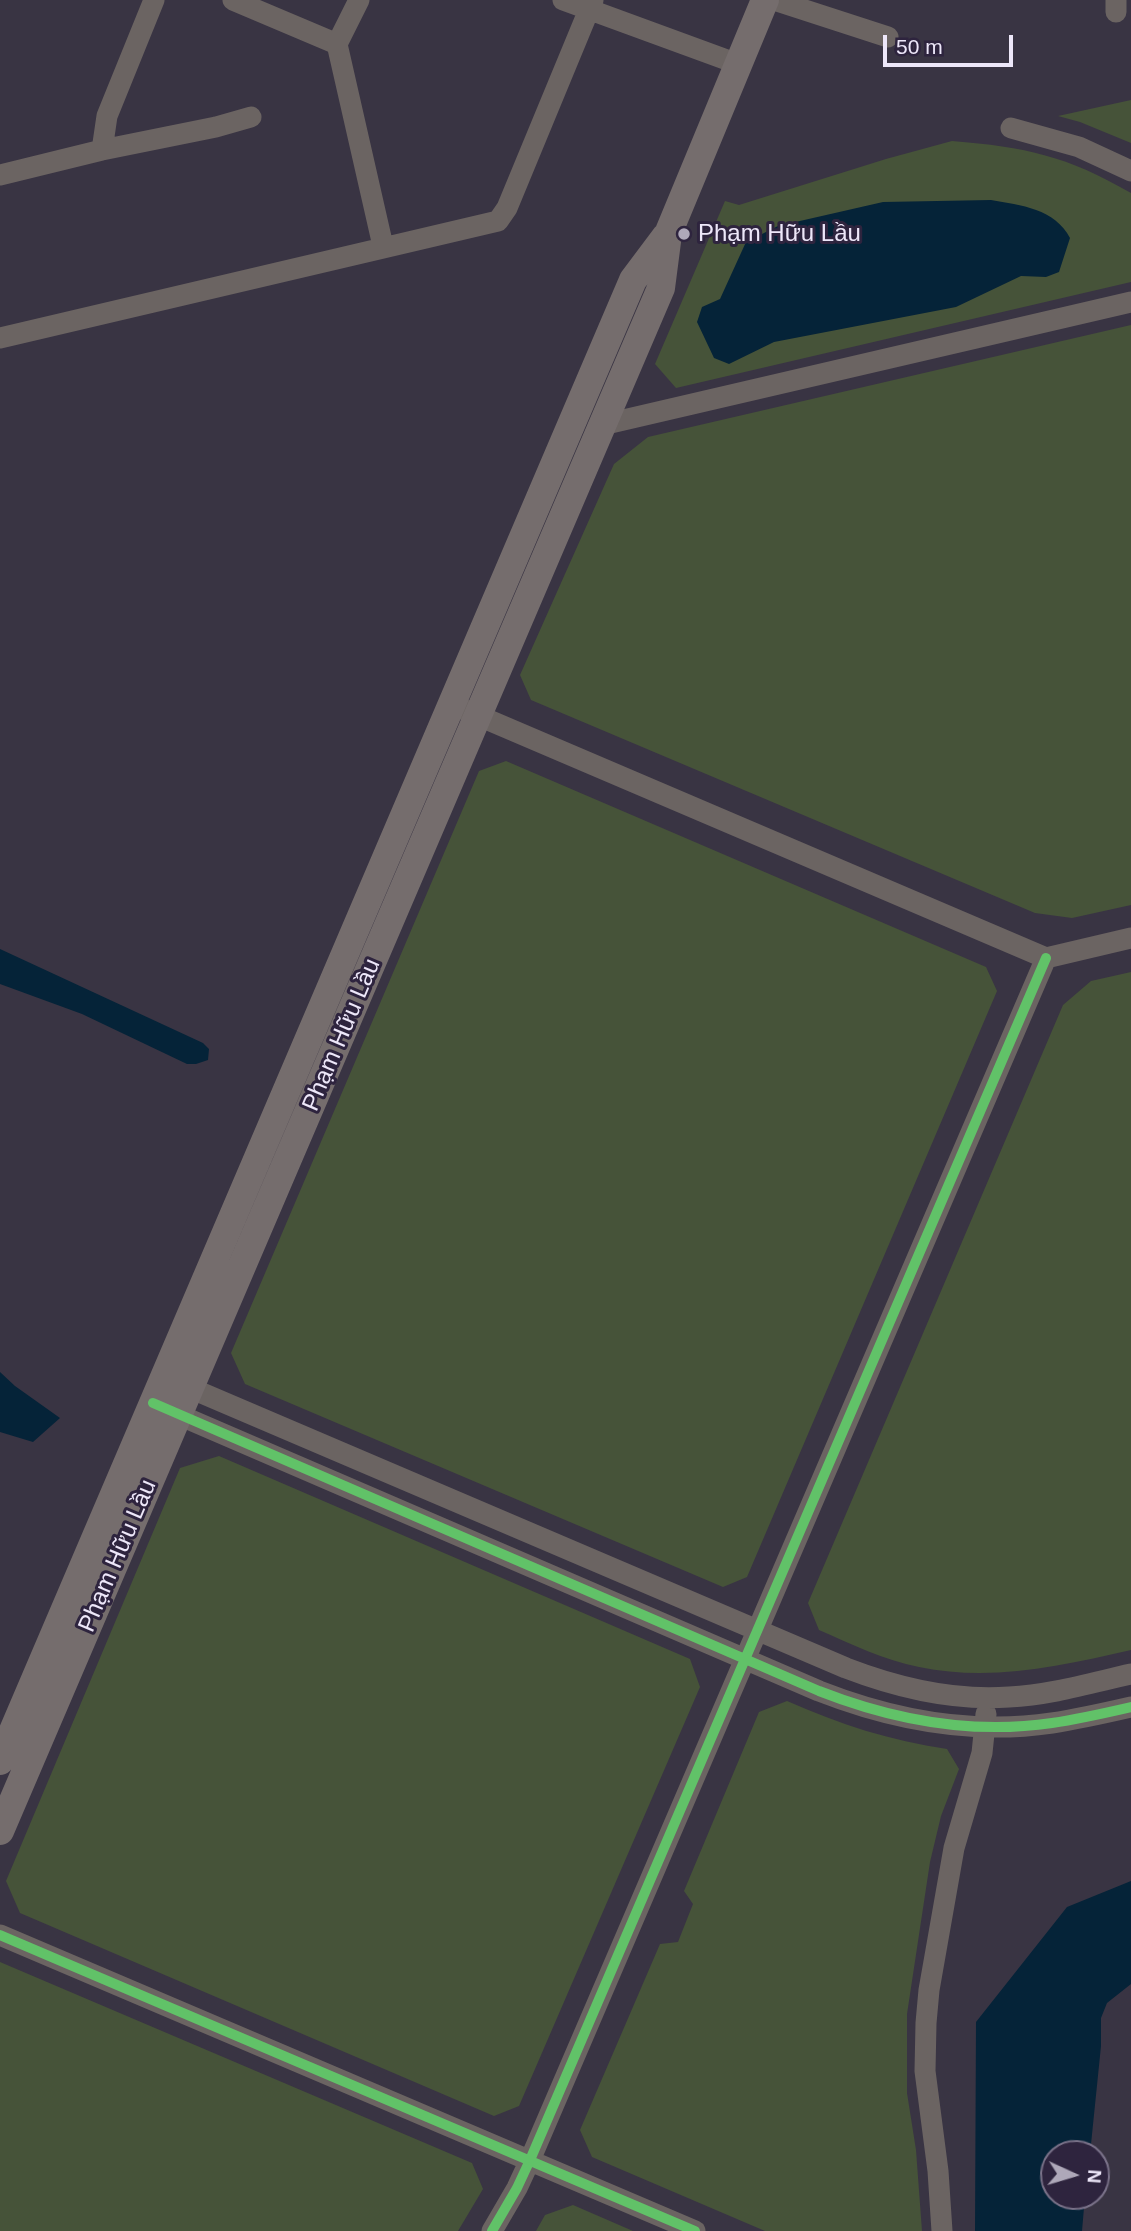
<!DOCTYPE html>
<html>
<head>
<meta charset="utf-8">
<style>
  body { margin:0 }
  #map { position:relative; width:1131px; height:2231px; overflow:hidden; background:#393443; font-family:Arial,sans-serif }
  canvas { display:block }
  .north { position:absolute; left:1040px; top:2140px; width:70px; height:70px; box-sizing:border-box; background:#2e243e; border:2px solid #7a7289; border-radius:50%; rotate:94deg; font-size:19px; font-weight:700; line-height:28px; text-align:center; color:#ede7f9 }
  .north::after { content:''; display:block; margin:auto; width:24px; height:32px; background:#aea8b9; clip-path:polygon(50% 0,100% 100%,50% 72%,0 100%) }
  .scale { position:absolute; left:883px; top:35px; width:130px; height:32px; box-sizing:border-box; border:4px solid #ede7f9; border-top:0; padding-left:9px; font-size:21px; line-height:24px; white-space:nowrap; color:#ede7f9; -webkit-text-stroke:5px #2e243e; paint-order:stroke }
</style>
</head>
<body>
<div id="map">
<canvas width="1131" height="2231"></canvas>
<div class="north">N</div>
<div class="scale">50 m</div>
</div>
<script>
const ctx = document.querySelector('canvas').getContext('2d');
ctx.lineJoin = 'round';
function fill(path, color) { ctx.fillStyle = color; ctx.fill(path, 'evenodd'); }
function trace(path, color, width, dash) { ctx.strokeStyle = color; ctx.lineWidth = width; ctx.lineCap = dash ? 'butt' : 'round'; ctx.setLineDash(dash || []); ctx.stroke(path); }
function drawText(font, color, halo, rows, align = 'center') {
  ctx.font = font + ' Arial,sans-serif'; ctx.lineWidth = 6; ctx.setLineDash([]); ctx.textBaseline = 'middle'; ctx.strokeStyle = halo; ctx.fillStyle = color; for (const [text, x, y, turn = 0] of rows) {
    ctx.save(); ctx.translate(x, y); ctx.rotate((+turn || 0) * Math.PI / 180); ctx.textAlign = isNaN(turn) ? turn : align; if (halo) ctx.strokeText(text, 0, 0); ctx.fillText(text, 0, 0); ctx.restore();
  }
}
fill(new Path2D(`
  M1131 100V143L1080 122 1058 116Z
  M952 141C1026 147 1067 156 1131 193V282L676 388 655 364 725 201 739 205 886 159Z
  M1131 325V905L1072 918 1035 913 531 700 520 675 614 464 648 437Z
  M506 761 986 967 997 991 747 1577 723 1587 245 1384 231 1353 479 771Z
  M1131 972V1650C1061 1666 991 1682 919 1667 884 1660 851 1644 819 1630L808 1603 1063 1005 1091 981Z
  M219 1456 690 1659 700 1687 519 2106 494 2116 20 1913 6 1881 180 1468Z
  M787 1701C839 1724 891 1741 947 1749L959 1769 941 1816 930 1862 907 2014V2093L916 2150 922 2231H765L592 2157 580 2130 660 1944 678 1942 693 1904 684 1891 759 1712Z
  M0 1962 472 2163 483 2189 458 2231H0Z
  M573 2205 633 2231H536L545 2215Z`), '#465339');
fill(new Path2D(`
  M991 200C1021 205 1055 209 1070 238L1059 272 1046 277 1021 276 956 307 774 342 729 364 714 358 697 322 702 307 720 299 746 242 778 226 883 202Z
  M0 949 203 1043 209 1049 208 1060 196 1064H187L82 1014 0 984Z
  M0 1372 15 1386 60 1418 33 1442 0 1432Z
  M1131 1881V1984L1107 2003 1101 2018V2046L1090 2154H1054V2196H1085L1082 2231H975L976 2022 1067 1907Z`), '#052338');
trace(new Path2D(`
  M233 0 337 44
  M359 0 337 44 383 246
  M563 0 738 64
  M774 0 888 37
  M1116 12V0
  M1011 128 1079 147 1131 171
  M102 150 107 116 154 0
  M0 175 102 150 216 127 251 117
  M0 338 498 221 507 208 593 0
  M602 425 1131 302
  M465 710 1046 958 1131 938
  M176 1382 846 1668C898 1688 954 1701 1009 1697 1050 1695 1091 1683 1131 1674
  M165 1409 819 1691C893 1720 971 1735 1052 1723 1078 1719 1105 1713 1131 1707
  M0 1935 695 2231
  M492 2231 517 2188 530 2160 1046 958
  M942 2231 938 2171 925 2071 926 2023 929 1990 954 1848 982 1753 986 1714`), '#6b6462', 21);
trace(new Path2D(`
  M0 1761 633 280 666 236
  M0 1831 661 288 668 234 765 0`), '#756d6d', 28);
trace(new Path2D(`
  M153 1403 819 1691C893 1720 971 1735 1052 1723 1078 1719 1105 1713 1131 1707
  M0 1935 695 2231
  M492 2231 517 2188 530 2160 1046 958`), '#61c268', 10);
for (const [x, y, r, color] of [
  [684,234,7,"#aea8b9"]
]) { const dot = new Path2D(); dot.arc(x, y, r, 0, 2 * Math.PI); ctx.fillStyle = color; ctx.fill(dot); trace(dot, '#2e243e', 2.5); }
drawText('24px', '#ede7f9', '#2e243e', [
  ["Phạm Hữu Lầu",698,234]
], 'left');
drawText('24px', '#ede7f9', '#2e243e', [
  ["Phạm Hữu Lầu",342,1035,-67],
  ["Phạm Hữu Lầu",118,1556,-67]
]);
</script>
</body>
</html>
